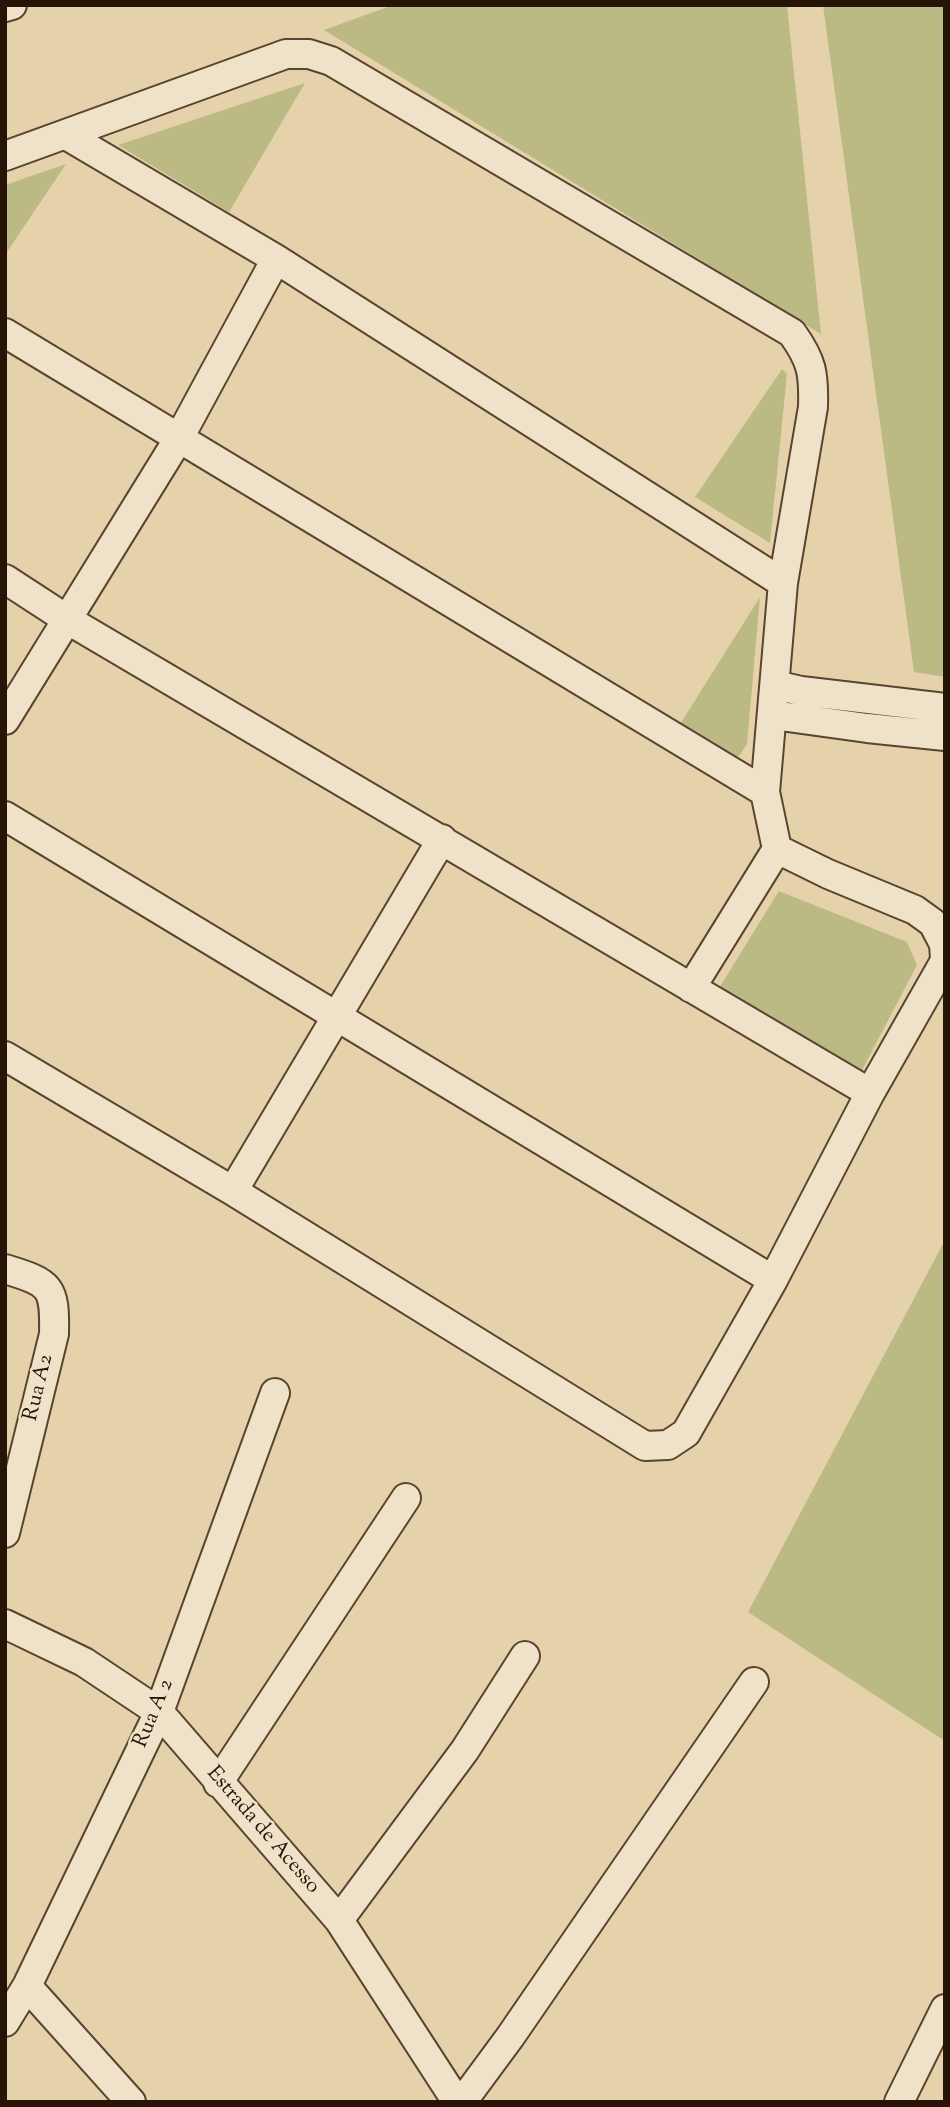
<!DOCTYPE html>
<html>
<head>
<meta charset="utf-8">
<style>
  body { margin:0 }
  #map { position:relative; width:950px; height:2107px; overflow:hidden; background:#e6d2aa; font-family:"Sorts Mill Goudy",serif }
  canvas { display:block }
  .frame { position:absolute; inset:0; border:7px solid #281407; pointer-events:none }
</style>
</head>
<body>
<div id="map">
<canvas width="950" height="2107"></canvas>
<div class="frame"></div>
</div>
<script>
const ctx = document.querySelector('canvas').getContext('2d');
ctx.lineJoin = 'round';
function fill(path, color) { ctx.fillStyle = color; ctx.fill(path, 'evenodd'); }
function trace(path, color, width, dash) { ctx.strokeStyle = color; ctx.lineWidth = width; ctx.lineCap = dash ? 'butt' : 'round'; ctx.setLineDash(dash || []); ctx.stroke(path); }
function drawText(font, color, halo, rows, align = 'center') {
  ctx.font = font + ' "Sorts Mill Goudy",serif'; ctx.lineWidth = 5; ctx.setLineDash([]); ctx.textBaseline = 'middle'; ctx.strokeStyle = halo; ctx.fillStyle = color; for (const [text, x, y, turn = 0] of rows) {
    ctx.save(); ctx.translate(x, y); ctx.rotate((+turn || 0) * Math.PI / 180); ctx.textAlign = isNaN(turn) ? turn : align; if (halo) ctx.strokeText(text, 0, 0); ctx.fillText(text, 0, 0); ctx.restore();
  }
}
fill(new Path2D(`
  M393 5H787L821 334 324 30Z
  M823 5H945V677L914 672Z
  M305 83 229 212 118 145Z
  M66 164 5 255V185Z
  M782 369 787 374 770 543 695 497Z
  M760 597 747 744 739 756 727 760 677 729Z
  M779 891 907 942 917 965 860 1074 719 988Z
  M945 1240V1741L748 1612Z`), '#bbba85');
const street = new Path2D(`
  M5 7 12 5
  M66 135 276 259 783 583
  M5 156 286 54H309L331 61 792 333C812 361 814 373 813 407L783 583 765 792 777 849 691 988
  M5 333 765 792
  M5 579 68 620 870 1093
  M775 685 801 691 945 708
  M773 715 867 728 945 736
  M5 720 179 438 276 259
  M5 816 773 1280
  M777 849 828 874 915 910 933 923 944 944 945 959
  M5 1056 233 1191 645 1446 668 1445 686 1433 773 1280 870 1093 945 961
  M233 1191 442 839
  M5 1269C51 1283 55 1286 54 1334L5 1533
  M5 1624 84 1662 159 1712 339 1920 457 2102
  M218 1783 406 1498
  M339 1920 465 1750 525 1656
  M27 1986 131 2102
  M5 2022 27 1986 159 1712 275 1393
  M462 2102 510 2037 754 1682
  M899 2102 945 2009`);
trace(street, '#584430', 32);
trace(street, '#efe2c8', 28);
drawText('21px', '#281407', '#efe2c8', [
  ["Rua A2",40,1388,-76],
  ["Rua A 2",155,1714,-67],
  ["Estrada de Acesso",262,1831,49]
]);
</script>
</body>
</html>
